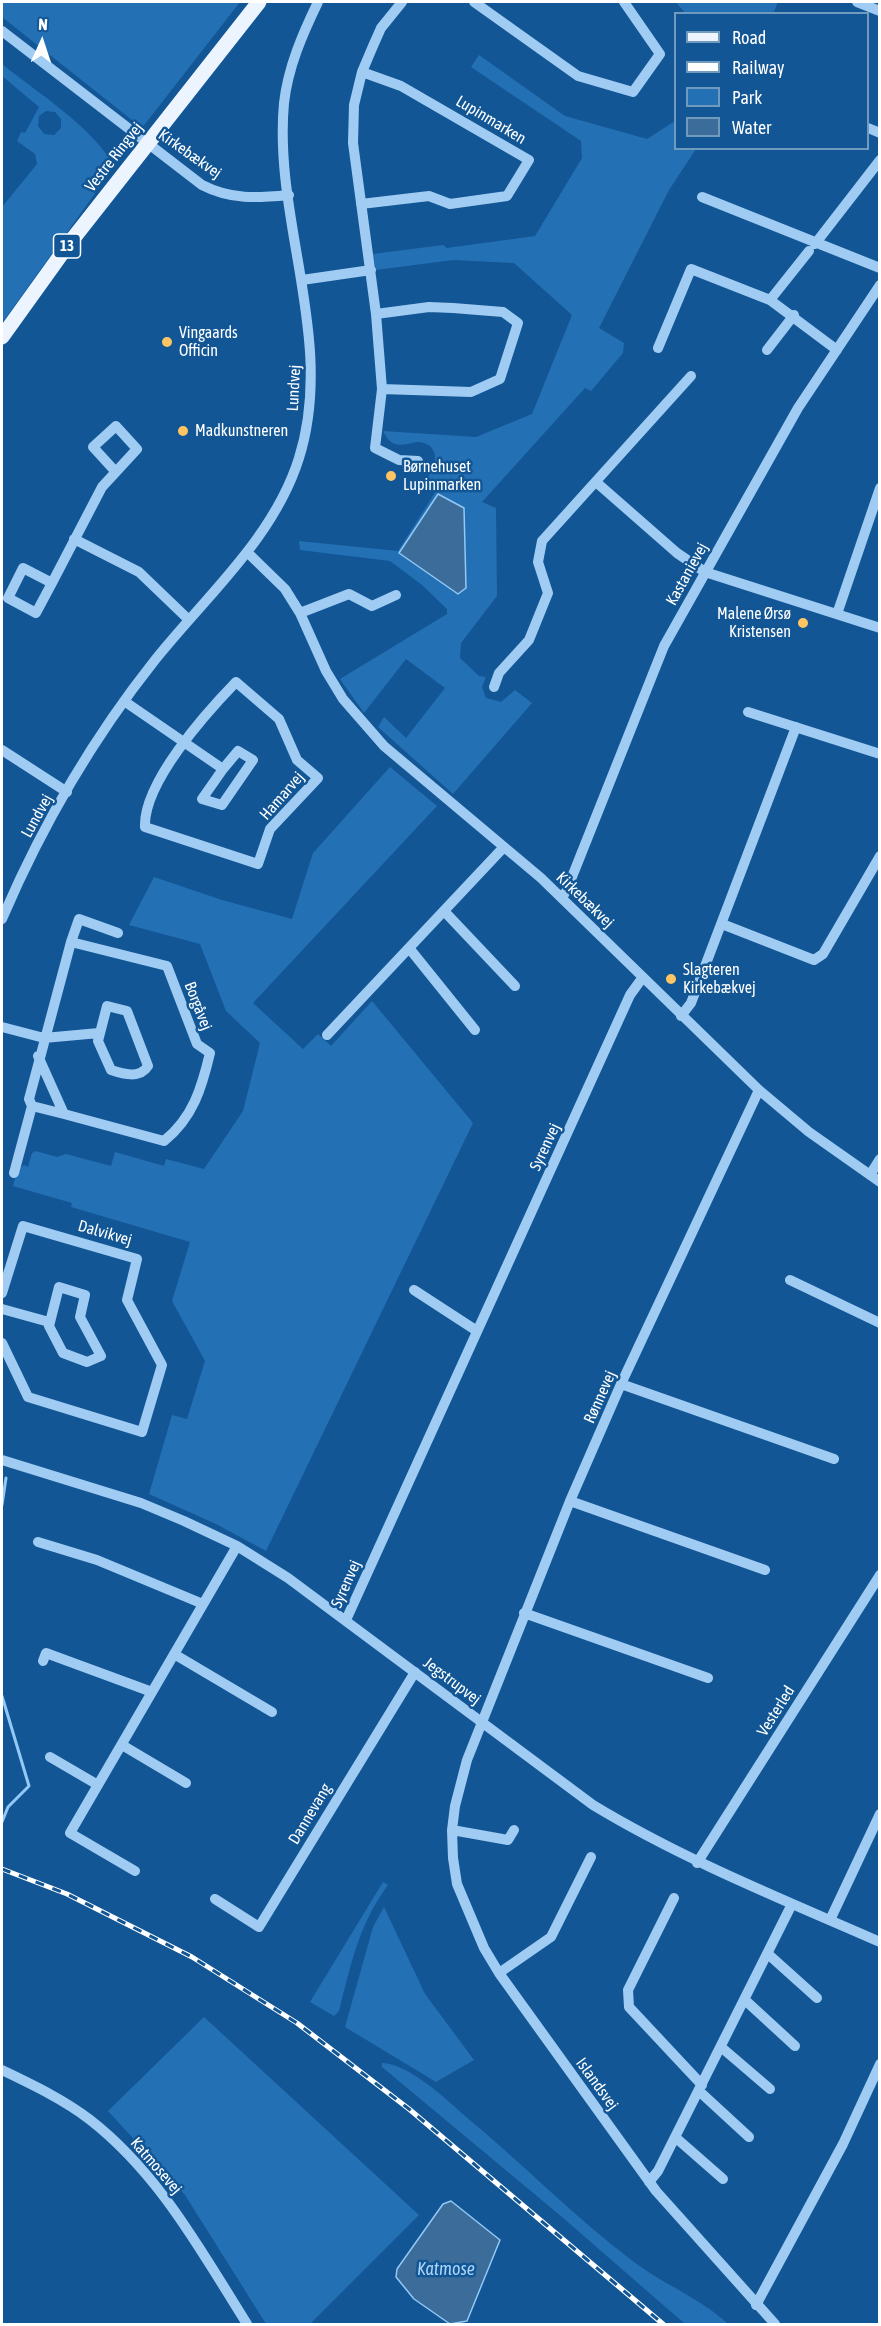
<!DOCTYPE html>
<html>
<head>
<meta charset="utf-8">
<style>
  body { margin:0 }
  #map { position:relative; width:881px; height:2326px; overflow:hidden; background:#125695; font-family:"Asap Condensed",sans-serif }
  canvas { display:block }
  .frame { position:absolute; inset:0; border:3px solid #fff; pointer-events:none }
  .legend { position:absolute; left:674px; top:12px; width:195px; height:138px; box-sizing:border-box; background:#125695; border:2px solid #719abf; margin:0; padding:8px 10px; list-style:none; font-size:18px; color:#fff }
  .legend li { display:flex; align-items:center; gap:12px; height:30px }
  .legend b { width:30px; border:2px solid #719abf }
  .north { position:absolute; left:12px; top:12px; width:60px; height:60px; -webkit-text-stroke:4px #125695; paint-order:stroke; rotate:3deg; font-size:16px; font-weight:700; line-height:24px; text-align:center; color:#fff }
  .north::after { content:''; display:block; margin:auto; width:21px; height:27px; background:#fff; clip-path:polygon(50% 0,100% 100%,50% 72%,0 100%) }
</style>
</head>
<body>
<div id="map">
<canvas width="881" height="2326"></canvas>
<div class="frame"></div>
<ul class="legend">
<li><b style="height:8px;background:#ecf5ff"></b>Road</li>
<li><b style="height:8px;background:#fff"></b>Railway</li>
<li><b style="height:16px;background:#2470b4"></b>Park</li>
<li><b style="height:16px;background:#3c6c9a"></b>Water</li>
</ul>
<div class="north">N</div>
</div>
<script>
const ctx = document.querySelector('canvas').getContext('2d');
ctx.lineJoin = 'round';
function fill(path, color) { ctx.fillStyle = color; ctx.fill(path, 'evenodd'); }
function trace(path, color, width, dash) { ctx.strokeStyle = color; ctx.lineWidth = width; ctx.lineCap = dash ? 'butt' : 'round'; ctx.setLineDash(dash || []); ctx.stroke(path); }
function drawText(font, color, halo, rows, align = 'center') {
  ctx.font = font + ' "Asap Condensed",sans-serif'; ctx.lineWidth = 5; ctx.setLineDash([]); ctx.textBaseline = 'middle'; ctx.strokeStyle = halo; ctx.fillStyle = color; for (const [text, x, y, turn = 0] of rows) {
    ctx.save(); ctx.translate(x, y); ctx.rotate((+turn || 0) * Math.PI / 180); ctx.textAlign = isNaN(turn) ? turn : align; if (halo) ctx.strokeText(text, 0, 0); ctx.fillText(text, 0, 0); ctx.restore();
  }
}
fill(new Path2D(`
  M2 2H240L142 128 2 17Z
  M676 2H778L773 14 685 13Z
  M479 55 565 116 647 139 675 121 676 148 696 149 669 190 599 328 624 343 623 353 591 391 585 388 482 502 496 508 497 596 461 643 460 658 479 676 486 677 482 687 486 698 501 702 515 690 532 703 453 794 378 727 384 717 406 738 445 688 406 659 364 713 340 679 447 614V609L422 585 390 561 300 550 299 541 398 551 438 488 424 481C436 470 443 445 419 442 412 441 404 447 396 444 389 442 387 438 383 431L476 437 532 414 572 315 514 263 453 260 376 270 373 254 443 245 447 248 535 236 582 158 581 141 471 67Z
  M2 64C36 92 95 128 114 167L2 323V207L37 164 35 154 17 141 21 132 25 133 39 107 2 76ZM46 111 55 112 61 119V128L54 135 44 134 38 126 39 116Z
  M390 767 437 806 253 1003 303 1049 318 1034 331 1046 372 1001 473 1123 266 1551 216 1524 149 1494 172 1415 187 1419 205 1361 172 1301 190 1242 71 1207 72 1203 13 1186 18 1169 24 1165 28 1167 32 1153 36 1151 57 1157 66 1154 111 1166 115 1152 164 1166 166 1159 204 1169 243 1111 260 1043 226 1011 200 944 129 925 154 877 222 900 292 919 313 853Z
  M383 1882 388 1885C359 1924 351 1964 339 2011L334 2016 310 2002Z
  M384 1907 425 1994 474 2060 436 2082 345 2027 373 1927Z
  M204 2017 419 2215 310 2324H266L185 2195 108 2111Z
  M382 2063C409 2064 445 2098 465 2116 521 2162 572 2215 630 2259 662 2284 699 2297 728 2324H685L562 2217 382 2067Z`), '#2470b4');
const water = new Path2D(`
  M438 494 464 508 466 588 458 594 399 553Z
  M451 2201 500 2240 467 2321 450 2324 414 2299 396 2277 397 2269 443 2204Z`);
fill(water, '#3c6c9a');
trace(water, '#92c9f6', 1.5);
trace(new Path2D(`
  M2 1505 6 1478
  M2 1696 29 1786 8 1807 2 1822`), '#92c9f6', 3);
trace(new Path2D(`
  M402 2 381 28 373 46 362 72 354 105 353 143 376 314 382 389 375 448 399 460 418 461
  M474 2 578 76 633 92 660 54 624 2
  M857 2 880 11
  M2 31 202 185C231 200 257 198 289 195
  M868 128 880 133
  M702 197 880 268
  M361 204 429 196 450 204 507 196 529 160 401 86 362 72
  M815 244 880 160
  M302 280 371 270
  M770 300 809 251
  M376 314 429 307 453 308 503 312 518 323 500 379 471 392 382 389
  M658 348 691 269 770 300 837 350
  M767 350 794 315
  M596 482 677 553 705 572 880 628
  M74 539 139 572 189 620
  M247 552 285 589 300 613 326 671 343 699 384 746 541 878 759 1090 809 1132 880 1182
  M52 583 36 613 8 598 23 568 52 583 102 487 137 449 116 426 93 447 114 470
  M300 613 349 594 372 606 396 595
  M837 614 880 488
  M236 682 279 719 297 760 318 778 270 829 258 864 145 827C143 783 206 713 236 682Z
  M494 687 499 673 529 640 548 593 538 562 542 541 691 376
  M124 701 223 769 202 799 222 805 253 760 238 751 223 769
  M748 712 880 754
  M2 750 67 792
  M561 897 566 892 664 646 798 408 880 285
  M444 911 515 986
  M2 919C41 828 93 738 155 660 206 596 274 538 299 458 336 340 273 221 284 103 288 67 303 33 318 2
  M722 924 814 960 823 954 880 856
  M409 948 475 1030
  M107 1006 127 1011 148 1066C140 1079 123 1074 111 1070L98 1041Z
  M681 1016 691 1003 796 727
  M2 1027 44 1038 99 1033
  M327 1035 503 848
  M38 1056 64 1114 164 1141C193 1118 202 1087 210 1053L197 1044 167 966 71 942
  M759 1090 621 1384 570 1501 467 1760 455 1806 452 1830 453 1858 457 1884 484 1948 499 1973 656 2191 775 2324
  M64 1114 32 1106 29 1099 71 942 79 919 118 933
  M14 1173 32 1106
  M870 1175 880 1159
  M790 1280 880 1323
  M59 1287 85 1295 80 1317 101 1356 87 1362 63 1353 49 1326Z
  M414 1290 477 1331
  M2 1293 23 1226 137 1259 127 1300 162 1365 142 1432 28 1397 2 1343
  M2 1309 49 1322
  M621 1384 834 1459
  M2 1460 141 1503 184 1521 237 1546 288 1578 593 1805C684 1860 782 1899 880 1942
  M570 1501 765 1570
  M38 1542 97 1560 203 1604
  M524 1613 708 1678
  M346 1620 630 995 643 977
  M174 1654 272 1712
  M43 1661 46 1653 152 1692
  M122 1745 186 1783
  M50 1757 98 1785
  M452 1830 508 1840 514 1830
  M697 1863 880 1575
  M135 1871 70 1833 237 1546
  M674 1898 628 1990 629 2007 702 2085
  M215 1899 259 1927 415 1672
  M830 1920 880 1814
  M768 1954 817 1998
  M499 1973 551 1937 591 1857
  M745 2000 795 2046
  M721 2047 770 2089
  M2 2070C31 2084 63 2099 89 2119 159 2173 201 2251 247 2324
  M699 2091 749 2137
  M675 2137 723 2179
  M649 2182 658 2171 792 1904
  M756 2305 843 2144 880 2064`), '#a0ccf3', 10);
trace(new Path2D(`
  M2 337 68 245 259 2`), '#ecf5ff', 15);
const rail = new Path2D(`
  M2 1869 67 1894 192 1957 297 2023 409 2109 663 2324`);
trace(rail, '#fff', 5);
trace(rail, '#125695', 3, [9]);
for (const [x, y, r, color] of [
  [167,342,6,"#ffc562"],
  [183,431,6,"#ffc562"],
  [391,476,6,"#ffc562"],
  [803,623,6,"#ffc562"],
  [671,979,6,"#ffc562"]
]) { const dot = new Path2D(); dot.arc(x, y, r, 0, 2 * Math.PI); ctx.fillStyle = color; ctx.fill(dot); trace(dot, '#125695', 2); }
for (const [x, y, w] of [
  [67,246,27]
]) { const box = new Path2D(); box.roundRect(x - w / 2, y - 12, w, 24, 4.5); ctx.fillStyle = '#125695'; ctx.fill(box); trace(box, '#fff', 1.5); }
drawText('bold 15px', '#fff', null, [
  ["13",67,246]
]);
drawText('16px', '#fff', '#125695', [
  ["Lupinmarken",491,120,31],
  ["Kirkebækvej",190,154,35],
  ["Vestre Ringvej",114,157,-52],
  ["Lundvej",294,388,-87],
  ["Kastanievej",687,574,-61],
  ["Hamarvej",282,796,-49],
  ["Lundvej",37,816,-61],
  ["Kirkebækvej",585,900,44],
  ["Borgåvej",198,1006,69],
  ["Syrenvej",545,1147,-65],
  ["Dalvikvej",105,1233,16],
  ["Rønnevej",600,1397,-66],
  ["Syrenvej",346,1584,-66],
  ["Jegstrupvej",452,1681,37],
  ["Vesterled",776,1711,-58],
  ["Dannevang",310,1814,-59],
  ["Islandsvej",597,2084,54],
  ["Katmosevej",156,2166,49]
]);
drawText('16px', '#fff', '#125695', [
  ["Vingaards",179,333],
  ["Officin",179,351],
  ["Madkunstneren",195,431],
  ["Børnehuset",403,467],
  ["Lupinmarken",403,485],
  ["Malene Ørsø",791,614,"right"],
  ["Kristensen",791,632,"right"],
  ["Slagteren",683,970],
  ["Kirkebækvej",683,988]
], 'left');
drawText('italic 18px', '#add6fa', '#125695', [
  ["Katmose",446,2269]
]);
</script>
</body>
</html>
